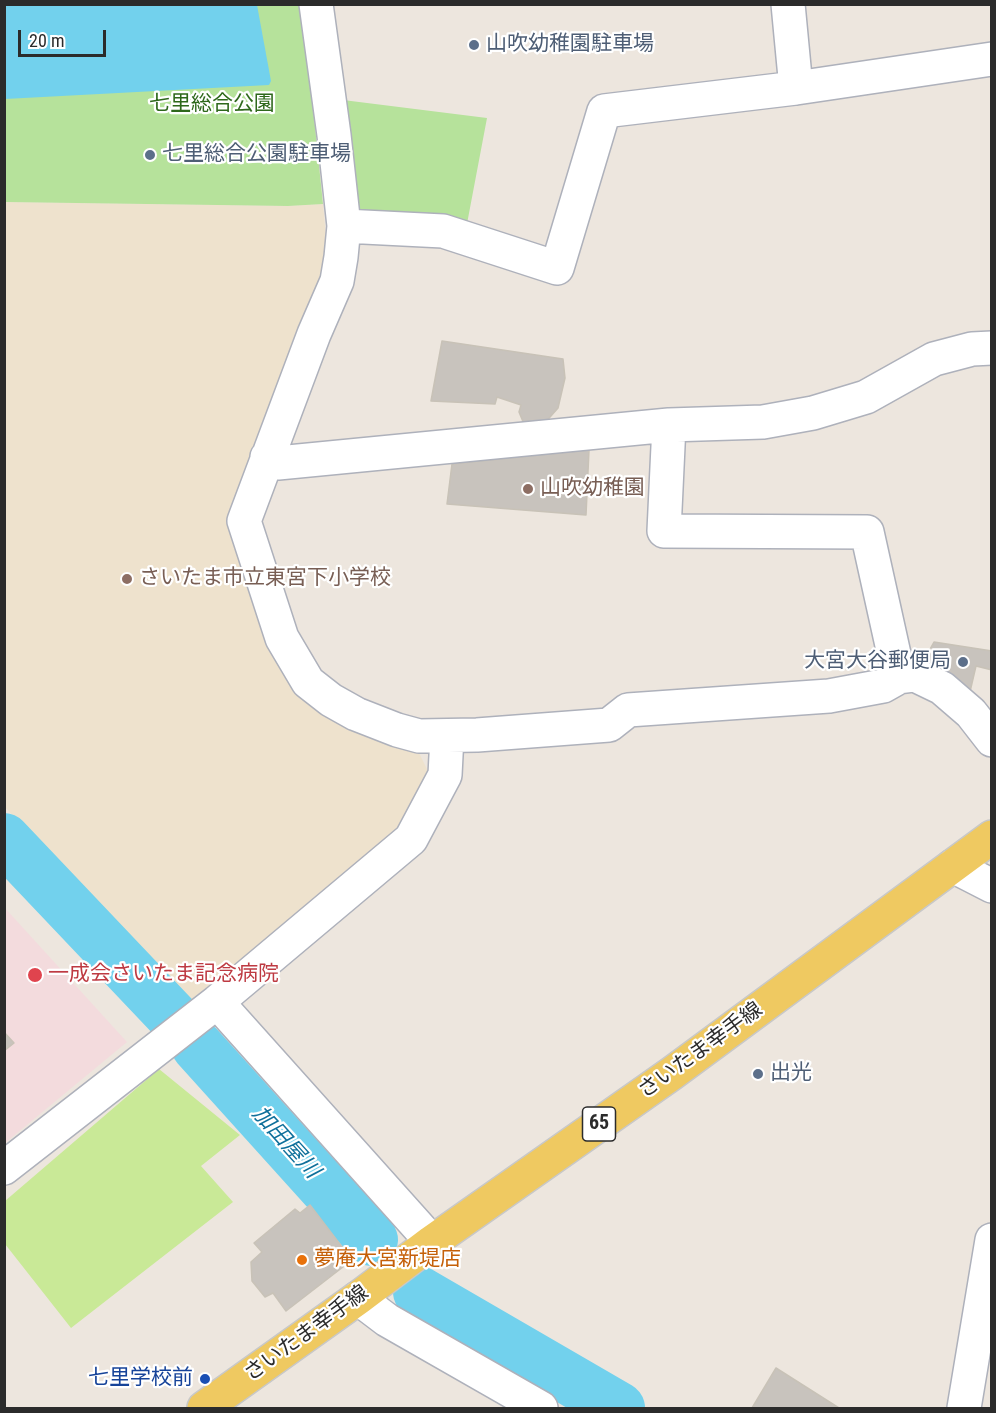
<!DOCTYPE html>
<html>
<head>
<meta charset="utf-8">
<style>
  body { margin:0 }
  #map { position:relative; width:996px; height:1413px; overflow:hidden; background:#ede6de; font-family:"Roboto Condensed",sans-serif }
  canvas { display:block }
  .frame { position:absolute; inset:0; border:6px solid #2b2b2b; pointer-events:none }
  .scale { position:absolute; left:18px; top:30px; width:88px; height:27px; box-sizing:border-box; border:3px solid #2b2b2b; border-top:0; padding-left:8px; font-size:18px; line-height:21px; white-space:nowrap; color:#2b2b2b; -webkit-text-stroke:4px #fff; paint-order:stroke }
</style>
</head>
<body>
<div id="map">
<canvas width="996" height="1413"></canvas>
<div class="frame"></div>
<div class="scale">20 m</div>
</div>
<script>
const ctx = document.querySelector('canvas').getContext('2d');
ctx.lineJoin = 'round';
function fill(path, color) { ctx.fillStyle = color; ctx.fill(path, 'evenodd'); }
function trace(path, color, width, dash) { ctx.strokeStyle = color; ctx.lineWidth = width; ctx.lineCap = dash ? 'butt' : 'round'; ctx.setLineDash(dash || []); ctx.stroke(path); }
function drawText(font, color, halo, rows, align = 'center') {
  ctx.font = font + ' "Roboto Condensed","Noto Sans JP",sans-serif'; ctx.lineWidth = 4.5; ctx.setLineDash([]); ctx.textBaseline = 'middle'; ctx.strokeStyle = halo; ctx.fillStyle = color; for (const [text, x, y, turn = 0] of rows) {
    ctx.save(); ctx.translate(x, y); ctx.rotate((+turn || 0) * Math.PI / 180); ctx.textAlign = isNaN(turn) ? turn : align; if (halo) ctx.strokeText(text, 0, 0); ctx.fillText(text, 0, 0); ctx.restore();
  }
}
fill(new Path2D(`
  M5 202 288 206 323 204 329 270 230 519 269 640 418 751 429 773 405 817 391 836 186 1007 5 807Z`), '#eee2cd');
fill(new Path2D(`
  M5 908 127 1042 5 1143Z`), '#f3dbdd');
fill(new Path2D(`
  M5 5H301L311 88 323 204 288 206 5 202Z
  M343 100 487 118 466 229 354 219Z`), '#b6e29b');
fill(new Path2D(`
  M159 1069 240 1135 201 1166 233 1202 71 1328 5 1244V1201Z`), '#c9e997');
fill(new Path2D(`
  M5 4 257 5 271 81 269 85 5 99Z`), '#72d1ed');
trace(new Path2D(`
  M4 839 173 1017
  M197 1046 372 1240
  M419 1292 619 1408`), '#72d1ed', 52);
const building = new Path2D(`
  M442 341 563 359 565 378 558 408 543 425 524 424 519 412 521 405 497 397 495 404 431 401Z
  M589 450 586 515 447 504 452 464Z
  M934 642 992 651V670L976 666 969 696 920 667Z
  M4 1032 14 1043 4 1051Z
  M310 1205 352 1260 286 1311 273 1293 265 1297 252 1281 251 1262 262 1252 254 1243 295 1209 300 1213Z
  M776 1368 839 1408H752Z`);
fill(building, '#c8c3bd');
trace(building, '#c8c2b7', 1.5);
const minor = new Path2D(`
  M316 4 334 135 344 226 341 257 337 281 314 334 244 521 282 638 308 682 331 700 356 714 397 730 419 736 477 735 609 725 628 710 829 696 883 686 899 677 915 675 942 688 971 713 992 740
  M788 4 796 88
  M344 226 443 231 557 268 604 111 796 88 992 59
  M669 425 664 531 867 532 899 677
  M267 457 278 463 669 425 763 422 813 413 866 397 934 359 972 349 992 348
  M953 866 992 886
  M217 1002 432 1242
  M4 1168 217 1002 411 839 445 775 447 736
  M358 1298 387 1320 541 1408
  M964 1408 992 1240`);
const major = new Path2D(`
  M204 1408 358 1298 432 1242 671 1074 992 837`);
trace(minor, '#aeb1bb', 36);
trace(major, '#c8c8c8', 36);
trace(minor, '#fff', 33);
trace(major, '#efc961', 33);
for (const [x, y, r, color] of [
  [474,45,6,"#5c6f8a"],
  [150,155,6,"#5c6f8a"],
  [528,489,6,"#8d6e63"],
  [127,579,6,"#8d6e63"],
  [963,662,6,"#5c6f8a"],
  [35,975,8,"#e0444e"],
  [758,1074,6,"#5c6f8a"],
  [302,1260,6,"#e8710a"],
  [205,1379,6,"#1a4fb4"]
]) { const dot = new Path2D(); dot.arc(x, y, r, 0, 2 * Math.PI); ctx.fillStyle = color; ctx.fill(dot); trace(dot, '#fff', 2); }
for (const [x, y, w] of [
  [599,1124,33]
]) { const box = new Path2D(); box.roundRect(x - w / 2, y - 17, w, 34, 4.5); ctx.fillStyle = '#fff'; ctx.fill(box); trace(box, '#2b2b2b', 1.5); }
drawText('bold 20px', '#2b2b2b', null, [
  ["65",599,1124]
]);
drawText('21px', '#4e5e75', '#fff', [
  ["山吹幼稚園駐車場",486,45],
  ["七里総合公園駐車場",162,155],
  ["大宮大谷郵便局",951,662,"right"],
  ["出光",770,1074]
], 'left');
drawText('21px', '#2e681b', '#fff', [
  ["七里総合公園",212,105]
]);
drawText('21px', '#785e54', '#fff', [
  ["山吹幼稚園",540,489],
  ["さいたま市立東宮下小学校",139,579]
], 'left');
drawText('21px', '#be3a42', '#fff', [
  ["一成会さいたま記念病院",48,975]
], 'left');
drawText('21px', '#2b2b2b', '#fff', [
  ["さいたま幸手線",701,1051,-36],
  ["さいたま幸手線",307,1334,-36]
]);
drawText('21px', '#c56008', '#fff', [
  ["夢庵大宮新堤店",314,1260]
], 'left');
drawText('21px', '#164399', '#fff', [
  ["七里学校前",193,1379]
], 'right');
drawText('italic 22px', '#0f709b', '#fff', [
  ["加田屋川",285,1143,48]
]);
</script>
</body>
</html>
